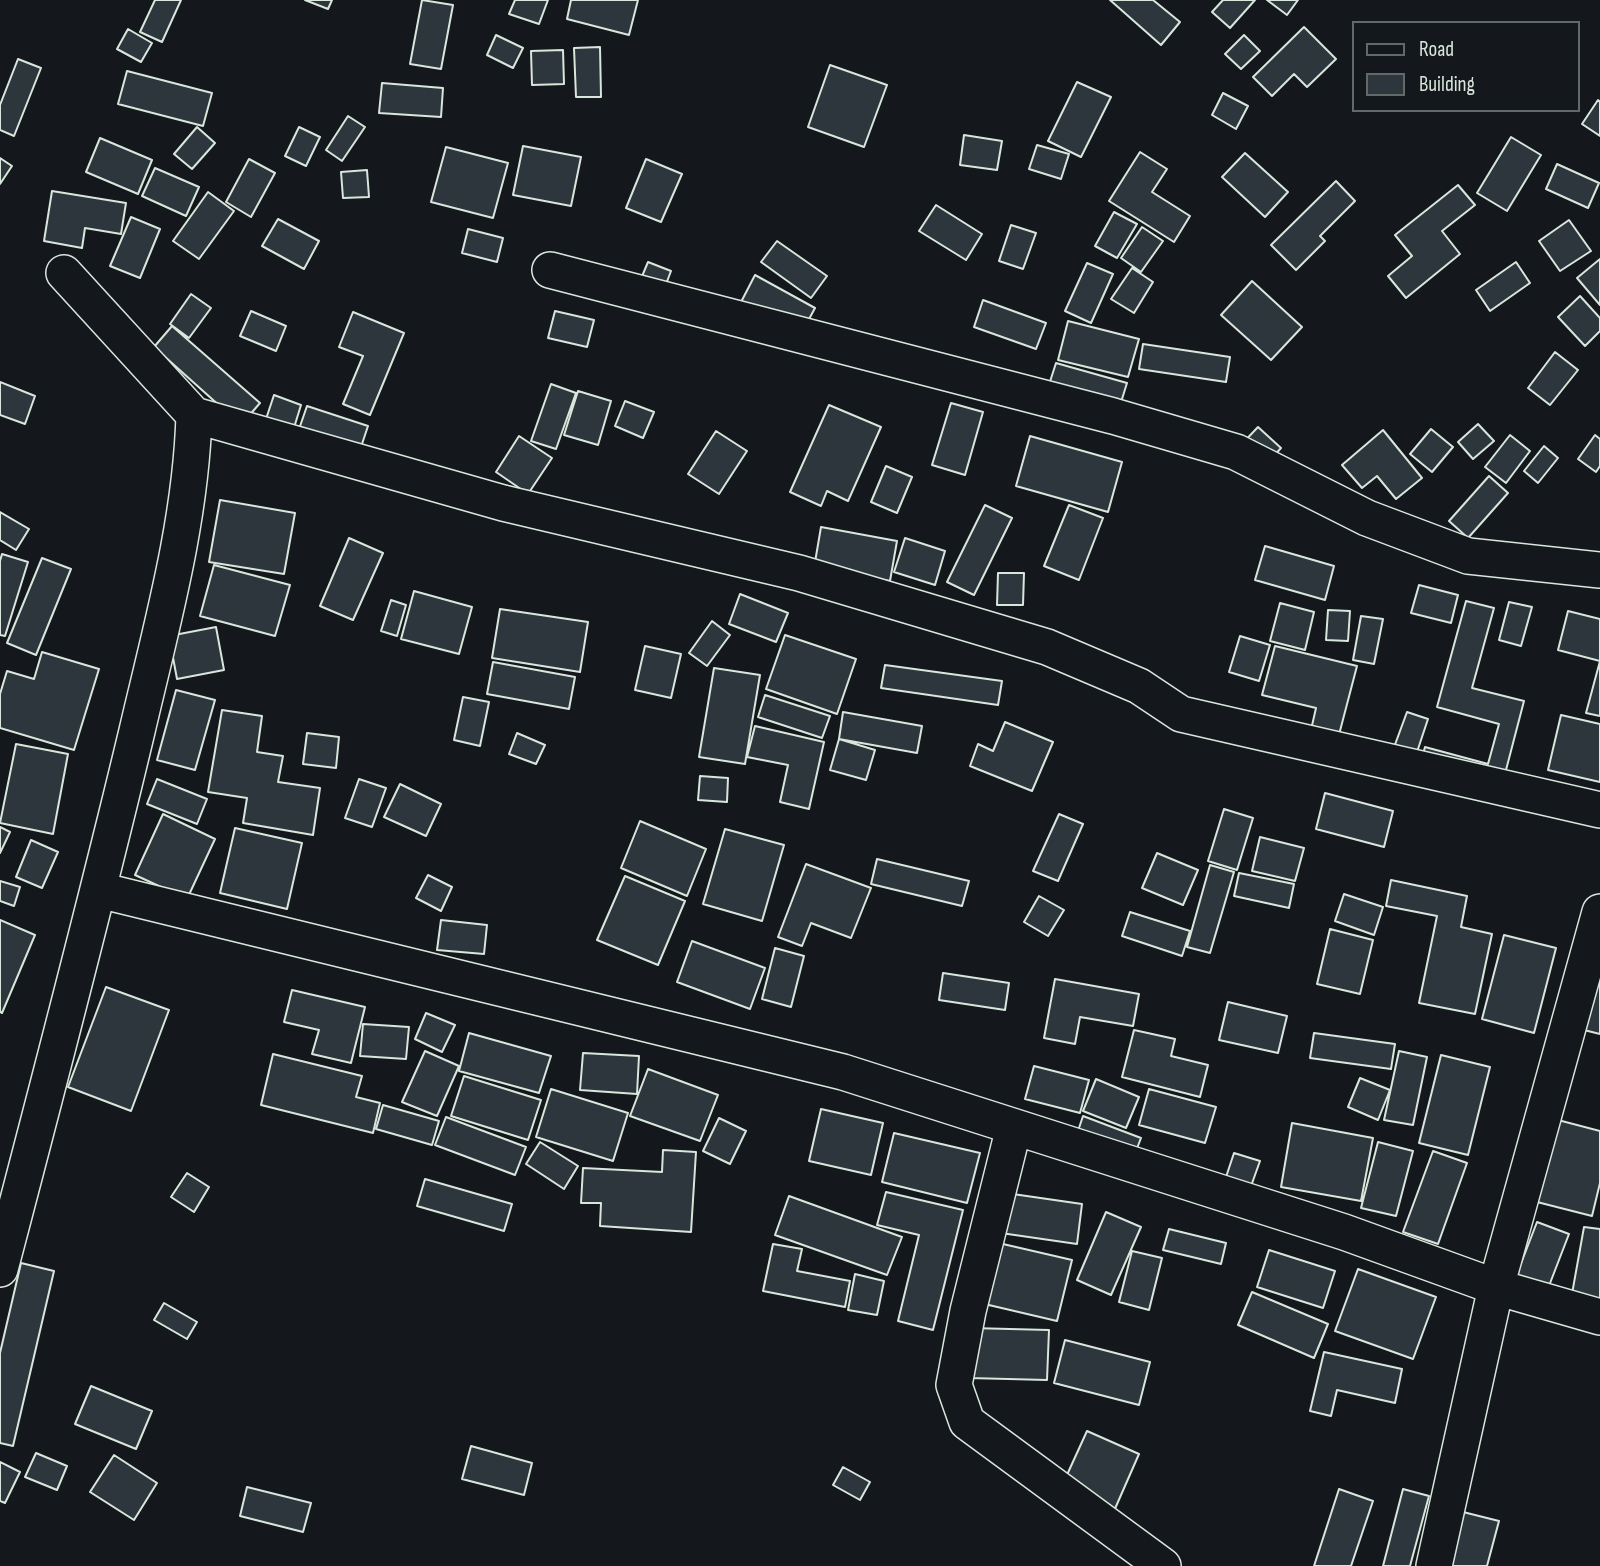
<!DOCTYPE html>
<html>
<head>
<meta charset="utf-8">
<style>
  body { margin:0 }
  #map { position:relative; width:1600px; height:1566px; overflow:hidden; background:#14181c; font-family:"Sofia Sans Condensed",sans-serif }
  canvas { display:block }
  .legend { position:absolute; left:1352px; top:21px; width:228px; height:91px; box-sizing:border-box; background:#14181c; border:2px solid #626a69; margin:0; padding:9px 12px; list-style:none; font-size:21px; color:#d8e6dc }
  .legend li { display:flex; align-items:center; gap:14px; height:35px }
  .legend b { width:35px; border:2px solid #626a69 }
</style>
</head>
<body>
<div id="map">
<canvas width="1600" height="1566"></canvas>
<ul class="legend">
<li><b style="height:9px;background:#14181c"></b>Road</li>
<li><b style="height:19px;background:#2c363c"></b>Building</li>
</ul>
</div>
<script>
const ctx = document.querySelector('canvas').getContext('2d');
ctx.lineJoin = 'round';
function fill(path, color) { ctx.fillStyle = color; ctx.fill(path, 'evenodd'); }
function trace(path, color, width, dash) { ctx.strokeStyle = color; ctx.lineWidth = width; ctx.lineCap = dash ? 'butt' : 'round'; ctx.setLineDash(dash || []); ctx.stroke(path); }
const building = new Path2D(`
  M155 0H181L162 42 140 32Z
  M305 0H332L328 9Z
  M422 0 453 5 441 69 410 64Z
  M515 0H548L539 24 509 14Z
  M571 0H638L629 35 567 19Z
  M1110 0H1153L1180 22 1161 45Z
  M1223 0H1255L1230 28 1212 12Z
  M1267 0H1298L1287 15Z
  M1304 27 1336 59 1307 87 1294 74 1272 96 1253 77Z
  M128 29 152 43 141 62 117 49Z
  M496 35 523 48 513 68 487 55Z
  M1244 35 1260 51 1241 69 1225 54Z
  M600 47 601 97H576L574 48Z
  M563 50 564 84 532 85 531 51Z
  M18 59 41 68 14 136 0 130V105Z
  M830 65 887 85 864 147 808 127Z
  M127 71 212 93 203 126 118 104Z
  M1077 82 1111 97 1081 157 1048 141Z
  M382 83 443 88 441 117 379 113Z
  M1223 93 1248 106 1236 129 1212 115Z
  M1598 100 1600 102V136L1582 124Z
  M348 116 365 127 342 161 326 150Z
  M197 127 215 143 192 169 174 154Z
  M299 127 320 137 306 166 285 156Z
  M964 135 1002 141 997 170 960 165Z
  M1511 137 1541 155 1507 211 1477 193Z
  M100 138 152 160 138 194 86 172Z
  M1037 145 1069 154 1061 179 1029 169Z
  M523 146 581 157 571 206 513 195Z
  M446 147 508 163 493 218 431 202Z
  M1140 152 1167 169 1152 192 1190 216 1174 242 1109 201Z
  M1245 153 1288 192 1265 217 1222 177Z
  M0 158 12 166 0 184Z
  M249 159 275 173 251 217 226 202Z
  M646 159 682 174 661 222 626 208Z
  M1557 164 1599 183 1588 208 1546 189Z
  M155 168 199 187 186 216 142 196Z
  M367 170 369 197 343 198 341 172Z
  M1336 181 1355 201 1320 236 1325 241 1296 270 1271 245Z
  M1458 185 1475 205 1442 231 1460 254 1406 298 1388 276 1412 256 1395 235Z
  M52 191 126 203 121 234 85 228 82 248 44 241Z
  M208 192 234 211 199 259 173 241Z
  M936 205 982 234 966 260 919 231Z
  M1114 212 1137 224 1117 258 1095 246Z
  M131 217 160 229 140 278 110 266Z
  M278 219 319 241 304 269 262 246Z
  M1569 220 1591 251 1560 271 1539 241Z
  M1011 225 1036 233 1023 269 999 261Z
  M1142 227 1163 241 1141 272 1121 258Z
  M468 229 503 238 497 262 462 253Z
  M777 241 827 276 811 298 761 262Z
  M1600 259V305L1577 278Z
  M648 262 671 271 659 303 635 293Z
  M1516 262 1530 283 1490 311 1476 290Z
  M1087 263 1113 274 1091 323 1065 311Z
  M1132 268 1153 282 1134 313 1111 299Z
  M755 275 815 308 800 336 740 304Z
  M1252 281 1302 327 1271 360 1221 315Z
  M191 294 211 308 189 338 170 324Z
  M1580 296 1600 318V331L1585 346 1558 317Z
  M983 300 1046 323 1036 349 974 327Z
  M251 311 286 326 276 351 240 336Z
  M555 311 594 320 587 347 548 338Z
  M353 312 404 333 370 415 343 404 363 356 339 347Z
  M1068 321 1139 339 1128 377 1058 360Z
  M172 326 260 403 241 425 154 347Z
  M1143 344 1230 357 1226 382 1139 369Z
  M1555 352 1578 370 1550 405 1528 388Z
  M1056 363 1127 383 1117 415 1046 394Z
  M0 382 35 396 25 424 0 415Z
  M551 384 576 393 556 449 531 441Z
  M578 391 611 401 598 445 564 435Z
  M274 395 301 405 293 431 265 422Z
  M625 401 654 412 643 438 615 426Z
  M951 403 983 412 965 475 932 465Z
  M829 405 881 427 848 501 827 491 821 506 790 492Z
  M307 406 368 426 358 456 297 435Z
  M1478 424 1494 441 1473 459 1458 442Z
  M1258 427 1281 448 1262 469 1239 447Z
  M1431 429 1453 447 1432 472 1410 454Z
  M1383 430 1422 478 1396 499 1377 476 1362 488 1342 465Z
  M716 431 747 451 719 494 688 474Z
  M1510 435 1530 451 1506 483 1485 467Z
  M1595 435 1600 439V466L1596 472 1578 459Z
  M519 436 552 458 528 494 496 472Z
  M1030 436 1122 462 1108 512 1016 486Z
  M1544 446 1558 458 1538 483 1524 471Z
  M886 466 912 477 897 513 871 502Z
  M1489 476 1508 493 1468 538 1449 521Z
  M220 500 295 513 284 574 209 562Z
  M985 505 1012 518 974 595 947 582Z
  M1069 505 1103 518 1079 580 1044 566Z
  M0 512 29 529 16 550 0 540Z
  M821 527 897 541 890 581 814 568Z
  M349 538 383 553 353 620 320 606Z
  M905 538 945 551 935 585 894 572Z
  M1265 546 1334 566 1325 600 1255 580Z
  M2 554 28 562 5 636 0 635V561Z
  M42 558 71 569 36 655 7 643Z
  M214 565 290 585 275 636 200 616Z
  M998 573H1024L1023 605H997Z
  M1419 585 1458 595 1451 623 1411 613Z
  M414 591 472 607 459 654 401 639Z
  M740 594 788 613 776 642 729 624Z
  M391 600 406 605 397 636 381 631Z
  M1466 601 1494 608 1472 688 1524 701 1500 793 1418 772 1425 747 1488 764 1499 724 1437 707Z
  M1509 602 1532 607 1521 646 1499 640Z
  M1280 603 1314 612 1305 650 1270 641Z
  M500 609 588 622 580 672 492 658Z
  M1328 610 1350 611 1348 641 1326 640Z
  M1568 611 1600 619V716L1586 713 1600 661 1558 650Z
  M1361 616 1383 619 1374 664 1353 660Z
  M712 621 730 635 707 666 689 653Z
  M216 627 224 670 177 679 169 636Z
  M785 635 856 659 837 714 766 689Z
  M1240 636 1270 645 1259 681 1229 672Z
  M645 646 681 654 671 698 635 690Z
  M1275 646 1357 666 1335 750 1308 743 1316 708 1262 695Z
  M42 652 99 669 74 750 0 728V694L7 671 34 679Z
  M493 662 575 677 569 709 487 694Z
  M885 665 1002 681 998 705 881 688Z
  M714 668 760 675 745 764 699 757Z
  M176 690 215 700 195 770 157 760Z
  M765 695 830 716 822 738 758 717Z
  M463 697 489 702 480 746 454 740Z
  M222 710 262 716 257 752 283 756 278 782 320 788 313 835 243 823 247 798 208 792Z
  M843 712 922 726 917 753 839 739Z
  M1407 712 1428 719 1415 758 1393 750Z
  M1561 715 1600 724V782L1548 770Z
  M1005 722 1053 742 1032 791 970 766 978 744 993 751Z
  M755 726 824 742 809 809 780 802 788 765 747 757Z
  M307 733 339 737 336 768 303 764Z
  M517 733 545 745 536 764 509 754Z
  M839 739 875 750 866 780 830 770Z
  M16 744 68 754 53 834 0 823Z
  M700 776 728 778 727 802 698 800Z
  M157 779 207 799 197 824 147 804Z
  M359 779 386 788 372 827 345 818Z
  M400 784 441 804 426 836 384 817Z
  M1325 793 1393 811 1384 847 1316 829Z
  M1224 809 1253 818 1237 870 1208 861Z
  M163 814 215 839 187 899 135 875Z
  M1059 814 1083 824 1058 881 1033 871Z
  M640 821 706 849 687 896 621 868Z
  M0 827 10 832 0 853Z
  M235 828 302 843 287 909 220 893Z
  M725 829 784 845 762 921 703 904Z
  M1260 837 1304 848 1295 881 1252 871Z
  M31 840 58 852 42 888 16 877Z
  M1157 853 1198 870 1183 905 1142 888Z
  M877 859 969 881 962 906 871 884Z
  M806 864 871 888 851 938 811 923 802 946 778 937Z
  M1210 865 1234 872 1210 953 1187 947Z
  M1239 873 1294 884 1289 908 1234 896Z
  M428 875 452 887 441 911 416 898Z
  M625 876 685 901 658 965 597 940Z
  M1391 880 1467 896 1461 927 1492 934 1475 1014 1419 1003 1437 916 1386 906Z
  M0 881 20 887 14 906 0 901Z
  M1344 894 1383 907 1374 935 1335 921Z
  M1039 896 1064 910 1048 936 1024 922Z
  M1130 912 1190 931 1182 956 1122 936Z
  M0 920 35 935 2 1013 0 1012Z
  M441 920 487 925 484 954 437 950Z
  M1330 929 1373 940 1360 994 1317 984Z
  M1504 935 1556 948 1534 1033 1482 1019Z
  M692 941 765 968 750 1009 677 982Z
  M775 948 804 956 791 1007 762 999Z
  M1600 966V1034L1584 1030Z
  M943 973 1009 983 1005 1010 939 1000Z
  M1055 979 1139 994 1133 1026 1080 1017 1075 1044 1044 1038Z
  M106 987 169 1010 131 1111 68 1087Z
  M292 990 365 1007 351 1063 312 1054 319 1030 284 1022Z
  M1228 1002 1287 1016 1278 1053 1219 1040Z
  M426 1013 455 1025 442 1052 415 1039Z
  M363 1024 409 1027 406 1059 360 1056Z
  M1134 1030 1175 1039 1171 1056 1208 1065 1200 1097 1122 1077Z
  M469 1033 551 1056 539 1093 459 1071Z
  M1314 1033 1395 1044 1391 1069 1310 1058Z
  M425 1051 459 1066 437 1116 402 1102Z
  M1399 1051 1427 1057 1413 1125 1384 1120Z
  M583 1053 639 1056 637 1094 580 1090Z
  M273 1054 362 1076 356 1097 380 1103 373 1133 261 1105Z
  M1441 1055 1490 1067 1468 1155 1419 1143Z
  M1034 1066 1089 1080 1080 1113 1025 1099Z
  M648 1069 718 1095 700 1141 630 1116Z
  M464 1076 541 1100 528 1140 451 1116Z
  M1360 1078 1390 1090 1378 1120 1348 1107Z
  M1096 1079 1139 1097 1126 1128 1083 1111Z
  M551 1089 628 1113 613 1161 536 1137Z
  M1149 1089 1216 1107 1205 1143 1139 1125Z
  M383 1105 439 1121 432 1145 376 1129Z
  M821 1109 883 1123 871 1175 809 1161Z
  M1083 1116 1141 1138 1131 1164 1074 1143Z
  M446 1117 526 1147 515 1175 435 1145Z
  M719 1118 746 1131 730 1164 703 1151Z
  M1558 1120 1600 1131V1183L1592 1216 1537 1202Z
  M1292 1123 1373 1138 1361 1201 1281 1187Z
  M894 1133 980 1153 967 1203 882 1182Z
  M540 1142 578 1166 564 1189 526 1164Z
  M1378 1142 1413 1151 1396 1216 1361 1208Z
  M663 1150 696 1152 691 1232 600 1226 601 1203H581L583 1168 662 1172Z
  M1433 1151 1467 1163 1438 1244 1403 1232Z
  M1234 1153 1260 1161 1245 1203 1226 1177Z
  M187 1173 209 1187 194 1212 171 1197Z
  M425 1179 512 1204 504 1231 417 1206Z
  M886 1192 963 1210 933 1330 898 1321 919 1235 877 1225Z
  M999 1192 1082 1204 1077 1244 994 1232Z
  M789 1196 902 1237 887 1275 775 1235Z
  M1106 1212 1141 1227 1111 1295 1077 1280Z
  M1537 1222 1569 1234 1542 1304 1510 1292Z
  M1584 1227 1600 1229V1310L1570 1305Z
  M1169 1229 1226 1243 1221 1264 1163 1250Z
  M990 1241 1072 1260 1057 1321 976 1302Z
  M773 1244 802 1249 797 1271 850 1281 845 1307 763 1291Z
  M1269 1250 1335 1271 1323 1308 1257 1287Z
  M1132 1251 1162 1258 1149 1310 1119 1302Z
  M21 1263 54 1271 13 1446 0 1443V1353Z
  M1358 1269 1436 1297 1413 1359 1335 1331Z
  M855 1274 884 1281 877 1315 848 1310Z
  M1252 1292 1328 1324 1314 1358 1238 1325Z
  M164 1303 197 1322 187 1339 154 1320Z
  M971 1328 1049 1330 1047 1380 969 1378Z
  M1065 1340 1150 1362 1139 1405 1054 1383Z
  M1324 1352 1402 1369 1395 1403 1337 1390 1331 1416 1310 1411Z
  M91 1386 152 1411 136 1449 75 1424Z
  M1087 1431 1139 1454 1114 1511 1061 1488Z
  M471 1446 532 1463 524 1495 462 1479Z
  M36 1453 67 1466 57 1490 25 1477Z
  M114 1455 157 1483 134 1520 90 1492Z
  M0 1462 20 1472 5 1503 0 1501Z
  M843 1467 870 1482 860 1500 833 1485Z
  M247 1487 311 1503 303 1532 240 1516Z
  M1339 1489 1373 1501 1351 1566H1314Z
  M1403 1489 1429 1496 1410 1566H1383Z
  M1463 1512 1499 1521 1487 1566H1449Z`);
fill(building, '#2c363c');
trace(building, '#d8e6dc', 2);
const street = new Path2D(`
  M550 270 1113 416 1236 452 1367 518 1468 556 1600 570
  M194 415 503 503 799 573 1047 647 1139 686 1181 714 1600 810
  M99 890 843 1072 1344 1232 1496 1287 1600 1317
  M1014 1127 968 1311 954 1385 967 1422 1163 1566
  M0 1269C47 1090 94 911 137 731 161 628 191 522 194 415L64 273
  M1434 1566 1496 1287 1600 912`);
trace(street, '#d8e6dc', 38);
trace(street, '#14181c', 35);
</script>
</body>
</html>
